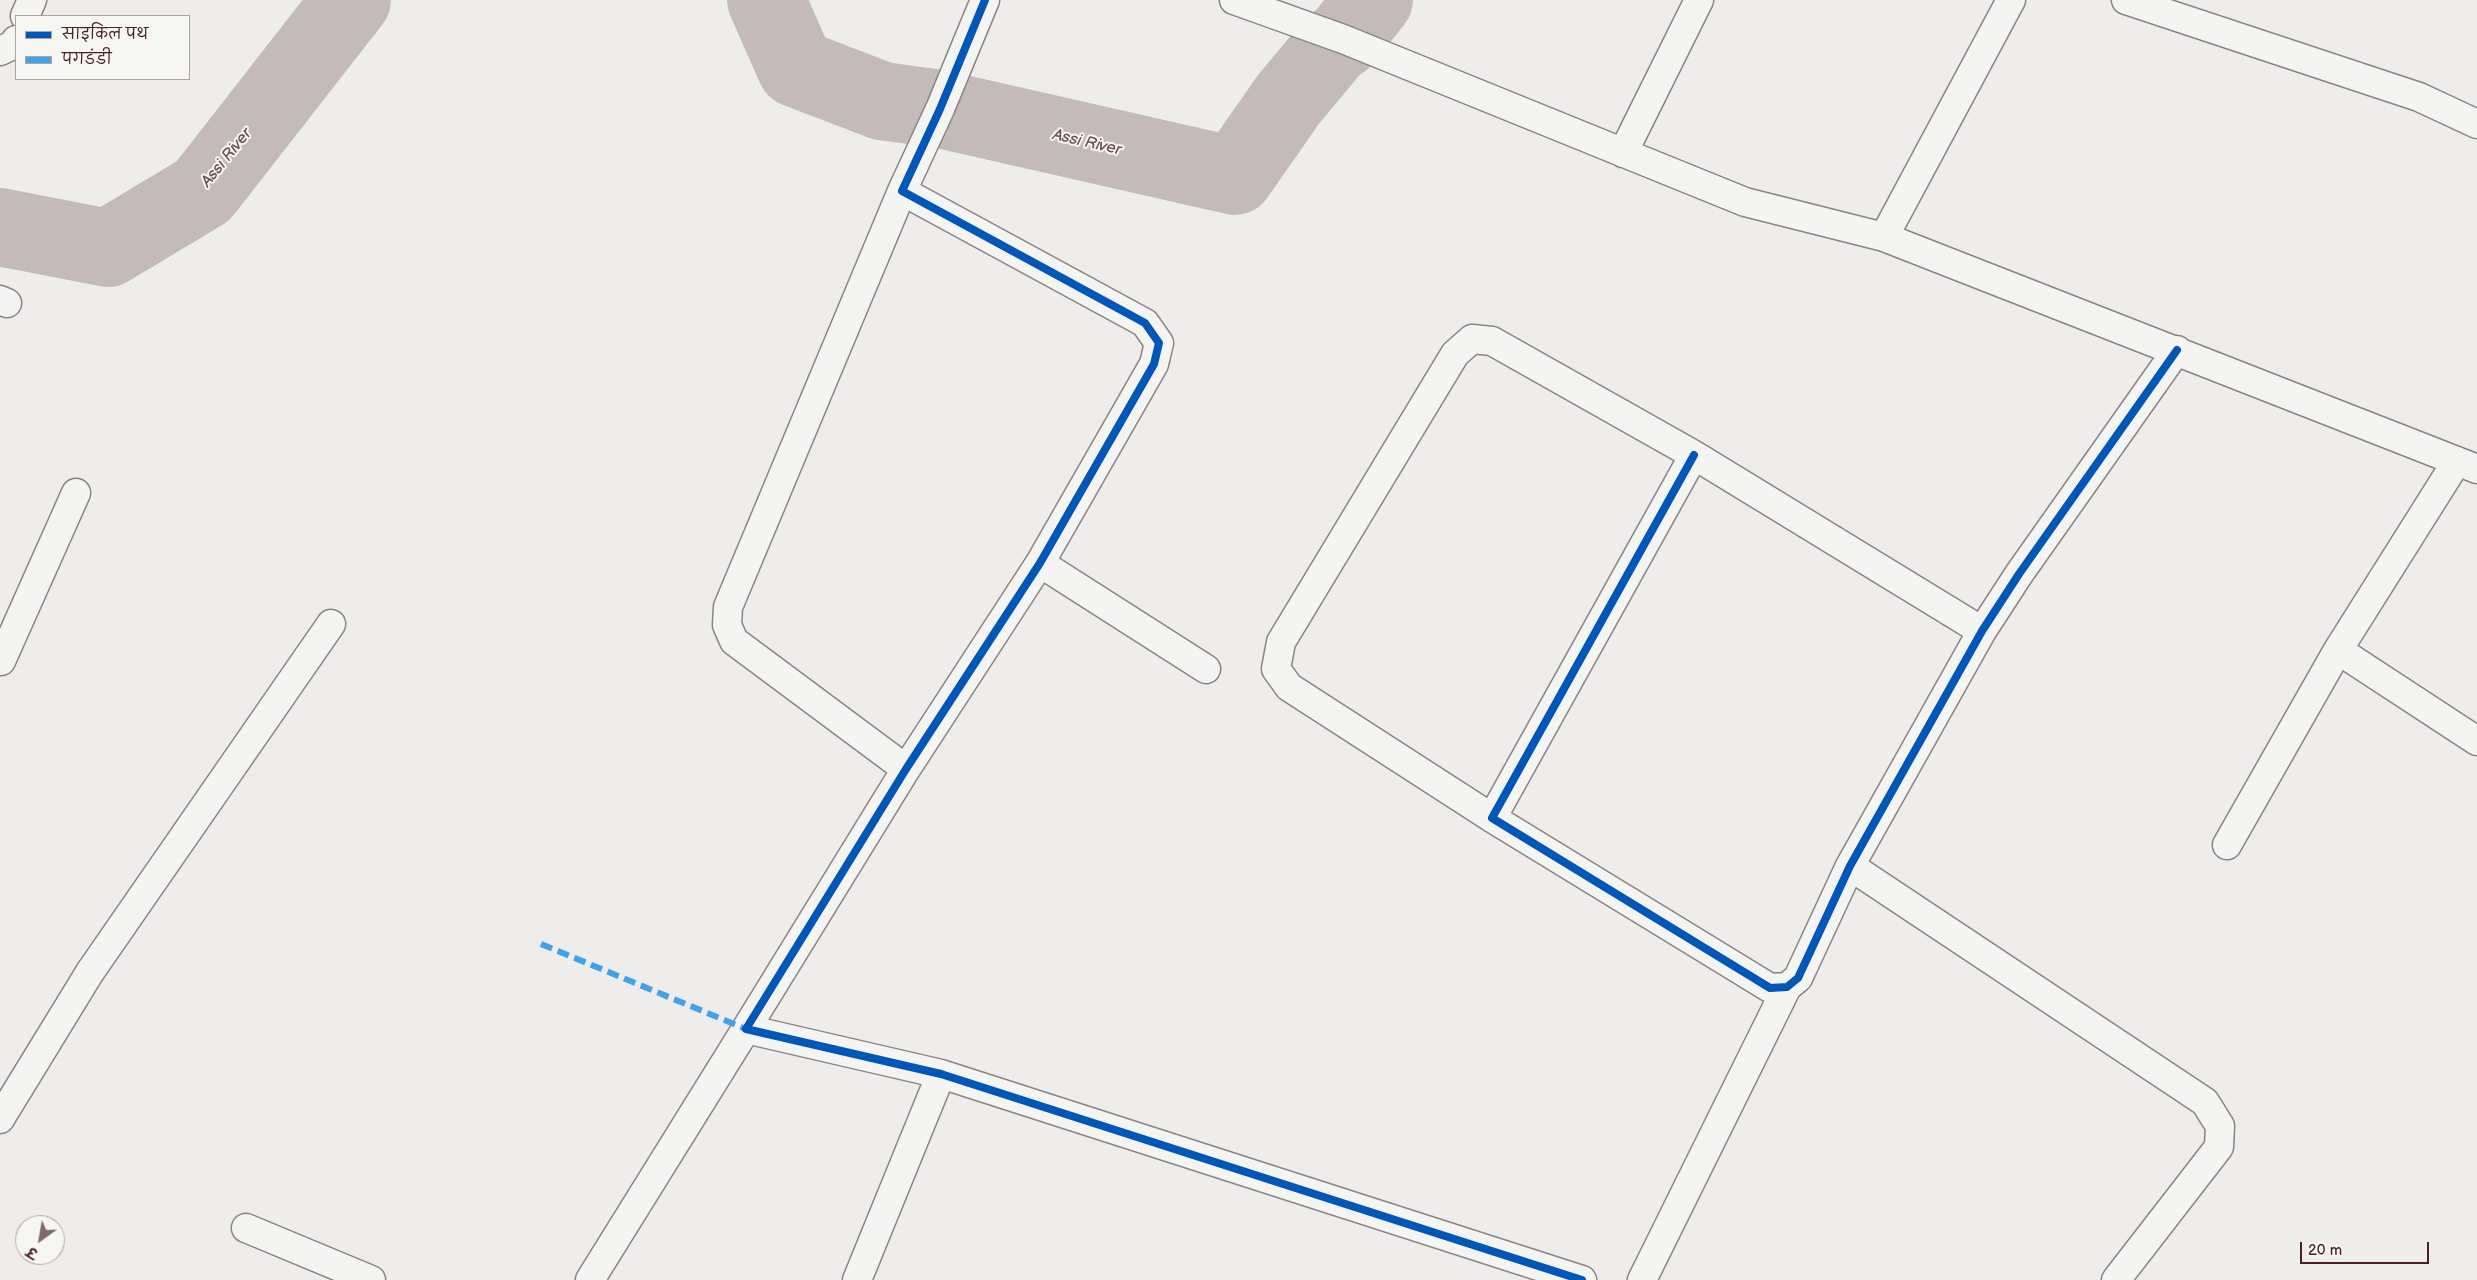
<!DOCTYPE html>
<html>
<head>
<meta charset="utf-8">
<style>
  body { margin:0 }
  #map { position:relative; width:2477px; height:1280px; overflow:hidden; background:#eeedeb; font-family:"Balsamiq Sans","Playpen Sans Deva",sans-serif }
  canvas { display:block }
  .legend { position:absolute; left:15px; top:15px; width:175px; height:65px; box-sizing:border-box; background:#f6f6f2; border:1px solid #b1a0a2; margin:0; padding:6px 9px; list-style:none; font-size:15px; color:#4a1f2b }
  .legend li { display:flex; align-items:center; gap:10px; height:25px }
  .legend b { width:25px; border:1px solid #b1a0a2 }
  .north { position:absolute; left:15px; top:1215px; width:50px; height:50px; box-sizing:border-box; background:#f6f6f2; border:1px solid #b1a0a2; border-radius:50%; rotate:212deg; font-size:14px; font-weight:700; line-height:20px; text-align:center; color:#4a1f2b }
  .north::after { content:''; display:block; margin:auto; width:18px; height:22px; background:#83676e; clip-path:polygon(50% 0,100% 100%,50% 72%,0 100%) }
  .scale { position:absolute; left:2300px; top:1242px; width:129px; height:22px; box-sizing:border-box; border:2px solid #4a1f2b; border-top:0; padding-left:6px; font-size:15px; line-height:18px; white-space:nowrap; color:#4a1f2b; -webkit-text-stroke:4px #f6f6f2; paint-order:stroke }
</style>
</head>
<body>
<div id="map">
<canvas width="2477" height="1280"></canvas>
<ul class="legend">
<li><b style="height:6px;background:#0057b8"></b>साइकिल पथ</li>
<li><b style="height:6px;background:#40a2eb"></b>पगडंडी</li>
</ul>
<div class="north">उ</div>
<div class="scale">20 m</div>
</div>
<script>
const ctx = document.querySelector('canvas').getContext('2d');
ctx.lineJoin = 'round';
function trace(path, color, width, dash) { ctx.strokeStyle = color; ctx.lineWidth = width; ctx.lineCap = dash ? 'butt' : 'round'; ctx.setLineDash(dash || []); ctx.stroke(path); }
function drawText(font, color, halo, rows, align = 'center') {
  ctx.font = font + ' "Balsamiq Sans",sans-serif'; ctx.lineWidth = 4; ctx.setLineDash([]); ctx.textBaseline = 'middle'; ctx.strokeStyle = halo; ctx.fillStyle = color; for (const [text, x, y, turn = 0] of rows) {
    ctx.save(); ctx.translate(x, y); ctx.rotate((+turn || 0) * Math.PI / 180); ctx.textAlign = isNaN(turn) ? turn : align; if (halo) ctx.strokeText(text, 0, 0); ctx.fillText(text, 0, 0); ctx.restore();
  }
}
trace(new Path2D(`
  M766 0 796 68 882 101 940 109 1235 176 1288 100 1333 46 1343 39 1374 0
  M0 227 108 248 203 191 352 0`), '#c5baba', 78);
const street = new Path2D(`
  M985 0 940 109 902 191 1145 323 1159 343 1154 364 1040 563 906 769 746 1029 941 1074 1582 1280
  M1234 0 1343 39 1745 202 1884 237 2477 469
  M2126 0 2419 97 2477 124
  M25 16 32 0
  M0 51 15 44 16 40
  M1623 153 1699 0
  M902 191 728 607 727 625 734 641 906 769
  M1884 237 2011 0
  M0 300 7 303
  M1694 455 1492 818 1770 988 1787 987 1798 978 1850 866 1982 631 2019 574 2177 350
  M2457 461 2338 650 2477 741
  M1040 563 1206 669
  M1 661 76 493
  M1492 818 1289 687 1276 669 1281 642 1455 354 1472 339 1492 341 1694 455 1982 631
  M2227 845 2338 650
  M1850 866 2205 1102 2220 1126 2219 1147 2116 1280
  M0 1119 90 972 331 624
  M246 1228 371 1280
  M590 1280 746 1029
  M857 1280 941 1074
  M1642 1280 1787 987`);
trace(street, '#8c8385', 31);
trace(street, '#f4f4f2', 28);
trace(new Path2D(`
  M541 944 746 1029`), '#40a2eb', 6, [12, 6]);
trace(new Path2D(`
  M985 0 940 109 902 191 1145 323 1159 343 1154 364 1040 563 906 769 746 1029 941 1074 1582 1280
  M1694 455 1492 818 1770 988 1787 987 1798 978 1850 866 1982 631 2019 574 2177 350`), '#0057b8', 8);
drawText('italic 16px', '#6f4e56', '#f6f6f2', [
  ["Assi River",1087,143,13],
  ["Assi River",227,158,-51]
]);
</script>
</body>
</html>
